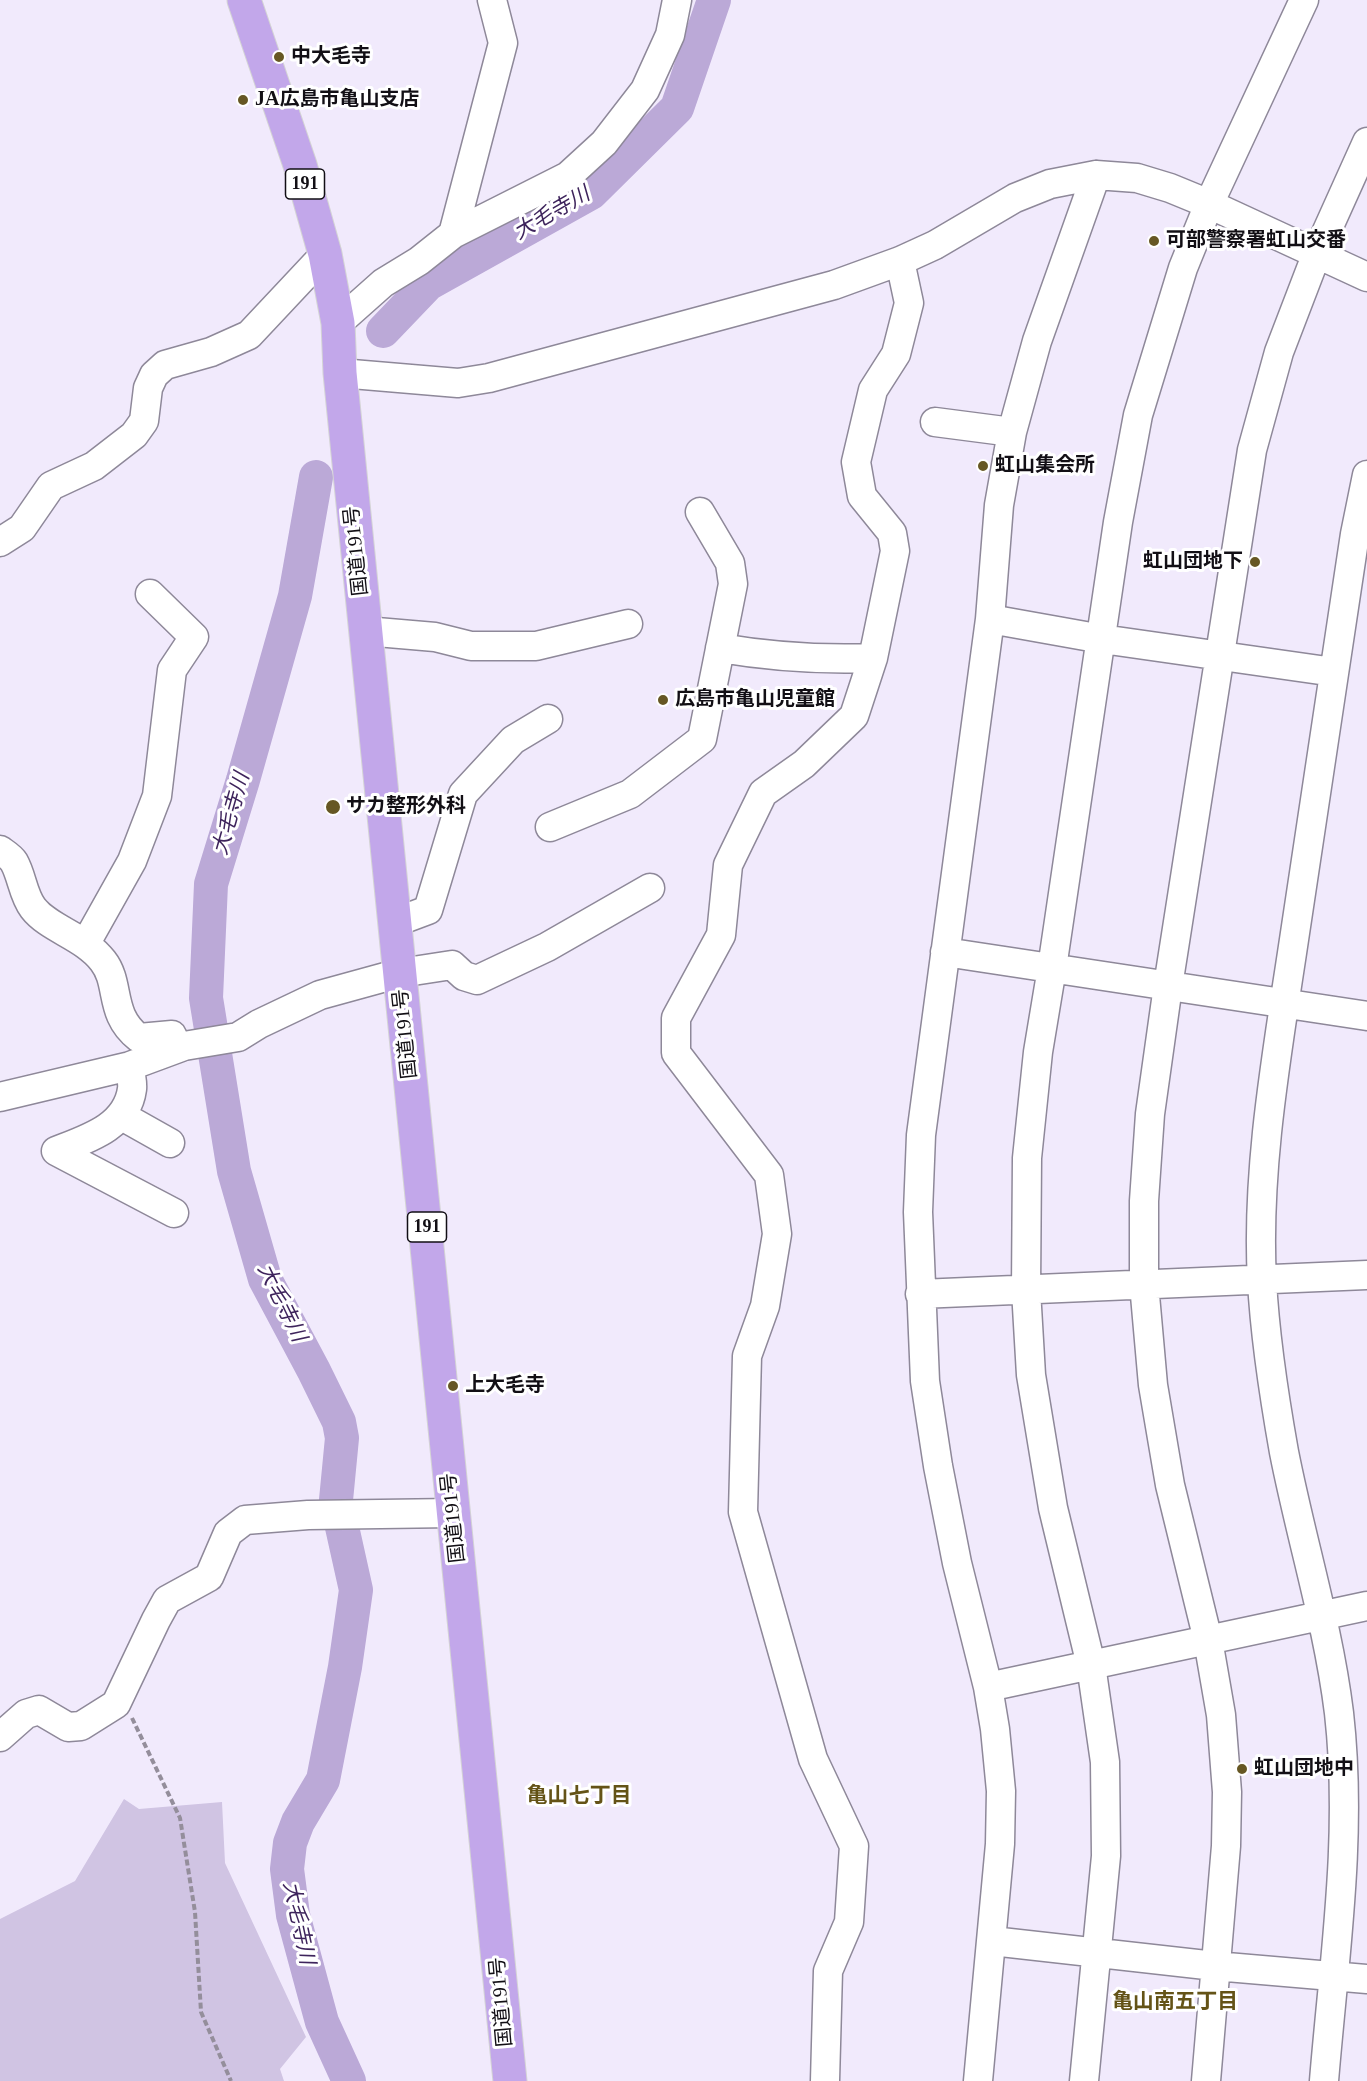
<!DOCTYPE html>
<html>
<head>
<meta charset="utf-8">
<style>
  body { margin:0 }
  canvas { display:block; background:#f1eafc }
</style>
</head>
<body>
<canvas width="1367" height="2081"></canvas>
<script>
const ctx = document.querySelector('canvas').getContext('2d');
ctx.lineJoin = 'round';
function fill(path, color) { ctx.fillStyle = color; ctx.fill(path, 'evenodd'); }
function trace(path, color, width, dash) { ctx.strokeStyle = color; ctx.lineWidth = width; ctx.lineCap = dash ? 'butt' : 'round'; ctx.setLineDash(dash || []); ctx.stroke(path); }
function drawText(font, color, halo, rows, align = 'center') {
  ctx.font = font + ' "Times New Roman","Noto Sans JP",serif'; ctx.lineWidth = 6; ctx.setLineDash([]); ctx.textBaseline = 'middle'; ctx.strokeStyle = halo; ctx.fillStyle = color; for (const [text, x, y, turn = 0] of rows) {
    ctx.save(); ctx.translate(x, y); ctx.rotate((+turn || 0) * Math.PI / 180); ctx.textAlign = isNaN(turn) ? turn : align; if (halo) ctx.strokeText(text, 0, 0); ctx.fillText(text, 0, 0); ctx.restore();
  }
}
fill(new Path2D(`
  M124 1799 139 1809 222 1802 225 1863 306 2037 280 2069 284 2081H0V1919L75 1881Z`), '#d0c4e3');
trace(new Path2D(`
  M383 331 428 284 591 193 677 108 714 0
  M316 477 295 596 243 780 211 884 206 998 234 1171 265 1279 314 1371 339 1422 342 1438 336 1500 356 1590 345 1667 323 1780 298 1822 290 1843 287 1869 293 1915 322 2022 349 2081`), '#bba9d7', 34);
const minor = new Path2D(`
  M453 234 568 176 604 143 645 90 670 35 677 0
  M338 323 383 283 419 261 453 234 503 43 492 0
  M340 373 458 383 489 378 834 285 900 261 935 245 1015 198 1050 184 1096 175 1137 178 1170 188 1209 204 1367 277
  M935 422 1012 432
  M0 542 22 528 51 486 94 466 134 435 144 421 148 388 154 375 165 365 211 352 249 335 325 254
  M990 619 1102 639 1334 672
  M365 631 435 637 471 646H536L628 624
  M720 648C773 657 820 660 873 658
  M550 827 630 794 702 739 733 584 730 563 700 512
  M0 850C4 853 11 857 14 862 22 876 23 895 33 908 49 929 84 936 103 961 121 984 108 1014 139 1038L172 1035 177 1048
  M396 922 428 910 463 794 513 740 548 719
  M86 943 132 861 157 796 172 670 194 637 150 594
  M945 952 1367 1016
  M130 1066C130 1073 133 1082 132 1089 127 1127 87 1139 56 1151L174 1213
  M0 1097 130 1066 184 1046 238 1037 259 1024 320 995 400 973 452 965 464 976 477 980 547 947 650 888
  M122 1116 170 1143
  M920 1294 1367 1275
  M988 1687 1367 1606
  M0 1737 26 1714 39 1710 68 1727 81 1726 116 1704 156 1620 167 1600 209 1577 228 1533 245 1520 308 1515 453 1513
  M992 1941 1215 1966 1367 1979
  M825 2081 828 1971 849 1922 854 1846 813 1759 743 1512 747 1356 765 1306 777 1234 769 1175 676 1053V1018L721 935 728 865 763 793 804 764 854 716 873 658 895 551 892 533 862 496 856 462 873 390 896 354 909 303 900 261
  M978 2081 1000 1844 1001 1791 995 1729 988 1687 957 1563 938 1466 925 1381 918 1212 921 1135 990 619 999 505 1012 432 1037 341 1096 175
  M1084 2081 1106 1856 1105 1762 1091 1665 1053 1508 1031 1375 1026 1290 1027 1158 1038 1052 1052 968 1118 522 1138 415 1183 268 1209 204 1304 0
  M1206 2081 1226 1846 1227 1792 1221 1715 1208 1640 1170 1485 1153 1385 1144 1284V1201L1150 1114 1168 986 1252 450 1279 352 1317 253 1367 142
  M1324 2081C1334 1959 1353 1836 1339 1713 1328 1624 1301 1539 1284 1452 1274 1396 1265 1338 1262 1281 1256 1173 1276 1059 1292 953 1313 813 1334 674 1355 534L1367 475`);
const highway = new Path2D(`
  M244 0 300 165 325 254 338 323 340 373C397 943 455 1512 510 2081`);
trace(minor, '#8e8899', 31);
trace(highway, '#d4d4d5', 35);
trace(new Path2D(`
  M132 1718 180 1818 195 1912 201 2012 231 2081`), '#948e9b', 4, [6, 3]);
trace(minor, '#fff', 28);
trace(highway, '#c2a7ea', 33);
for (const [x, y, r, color] of [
  [279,57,6,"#665724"],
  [243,100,6,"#665724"],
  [1154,241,6,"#665724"],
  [983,466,6,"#665724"],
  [1255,562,6,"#665724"],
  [663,700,6,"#665724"],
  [333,807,8,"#665724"],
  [453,1386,6,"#665724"],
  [1242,1769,6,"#665724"]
]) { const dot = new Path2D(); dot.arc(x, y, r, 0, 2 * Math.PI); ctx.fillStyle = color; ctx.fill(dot); trace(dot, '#fff', 2); }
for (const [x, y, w] of [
  [305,184,39],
  [427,1227,39]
]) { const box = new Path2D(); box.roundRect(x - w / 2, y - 15, w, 30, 4.5); ctx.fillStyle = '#fff'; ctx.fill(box); trace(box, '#120f15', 1.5); }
drawText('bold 18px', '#120f15', null, [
  ["191",305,184],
  ["191",427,1227]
]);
drawText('bold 20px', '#120f15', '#fff', [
  ["中大毛寺",291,57],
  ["JA広島市亀山支店",255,100],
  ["可部警察署虹山交番",1166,241],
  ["虹山集会所",995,466],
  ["虹山団地下",1243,562,"right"],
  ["広島市亀山児童館",675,700],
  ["サカ整形外科",346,807],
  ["上大毛寺",465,1386],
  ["虹山団地中",1254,1769]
], 'left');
drawText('20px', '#120f15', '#fff', [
  ["国道191号",357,551,-96],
  ["国道191号",406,1034,-96],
  ["国道191号",454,1518,-96],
  ["国道191号",502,2002,-95]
]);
drawText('italic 21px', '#3e245c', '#fff', [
  ["大毛寺川",552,214,-30],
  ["大毛寺川",232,814,-74],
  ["大毛寺川",281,1303,64],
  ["大毛寺川",298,1923,78]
]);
drawText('bold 21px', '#645317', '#fff', [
  ["亀山七丁目",579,1797],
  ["亀山南五丁目",1175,2003]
]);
</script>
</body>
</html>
